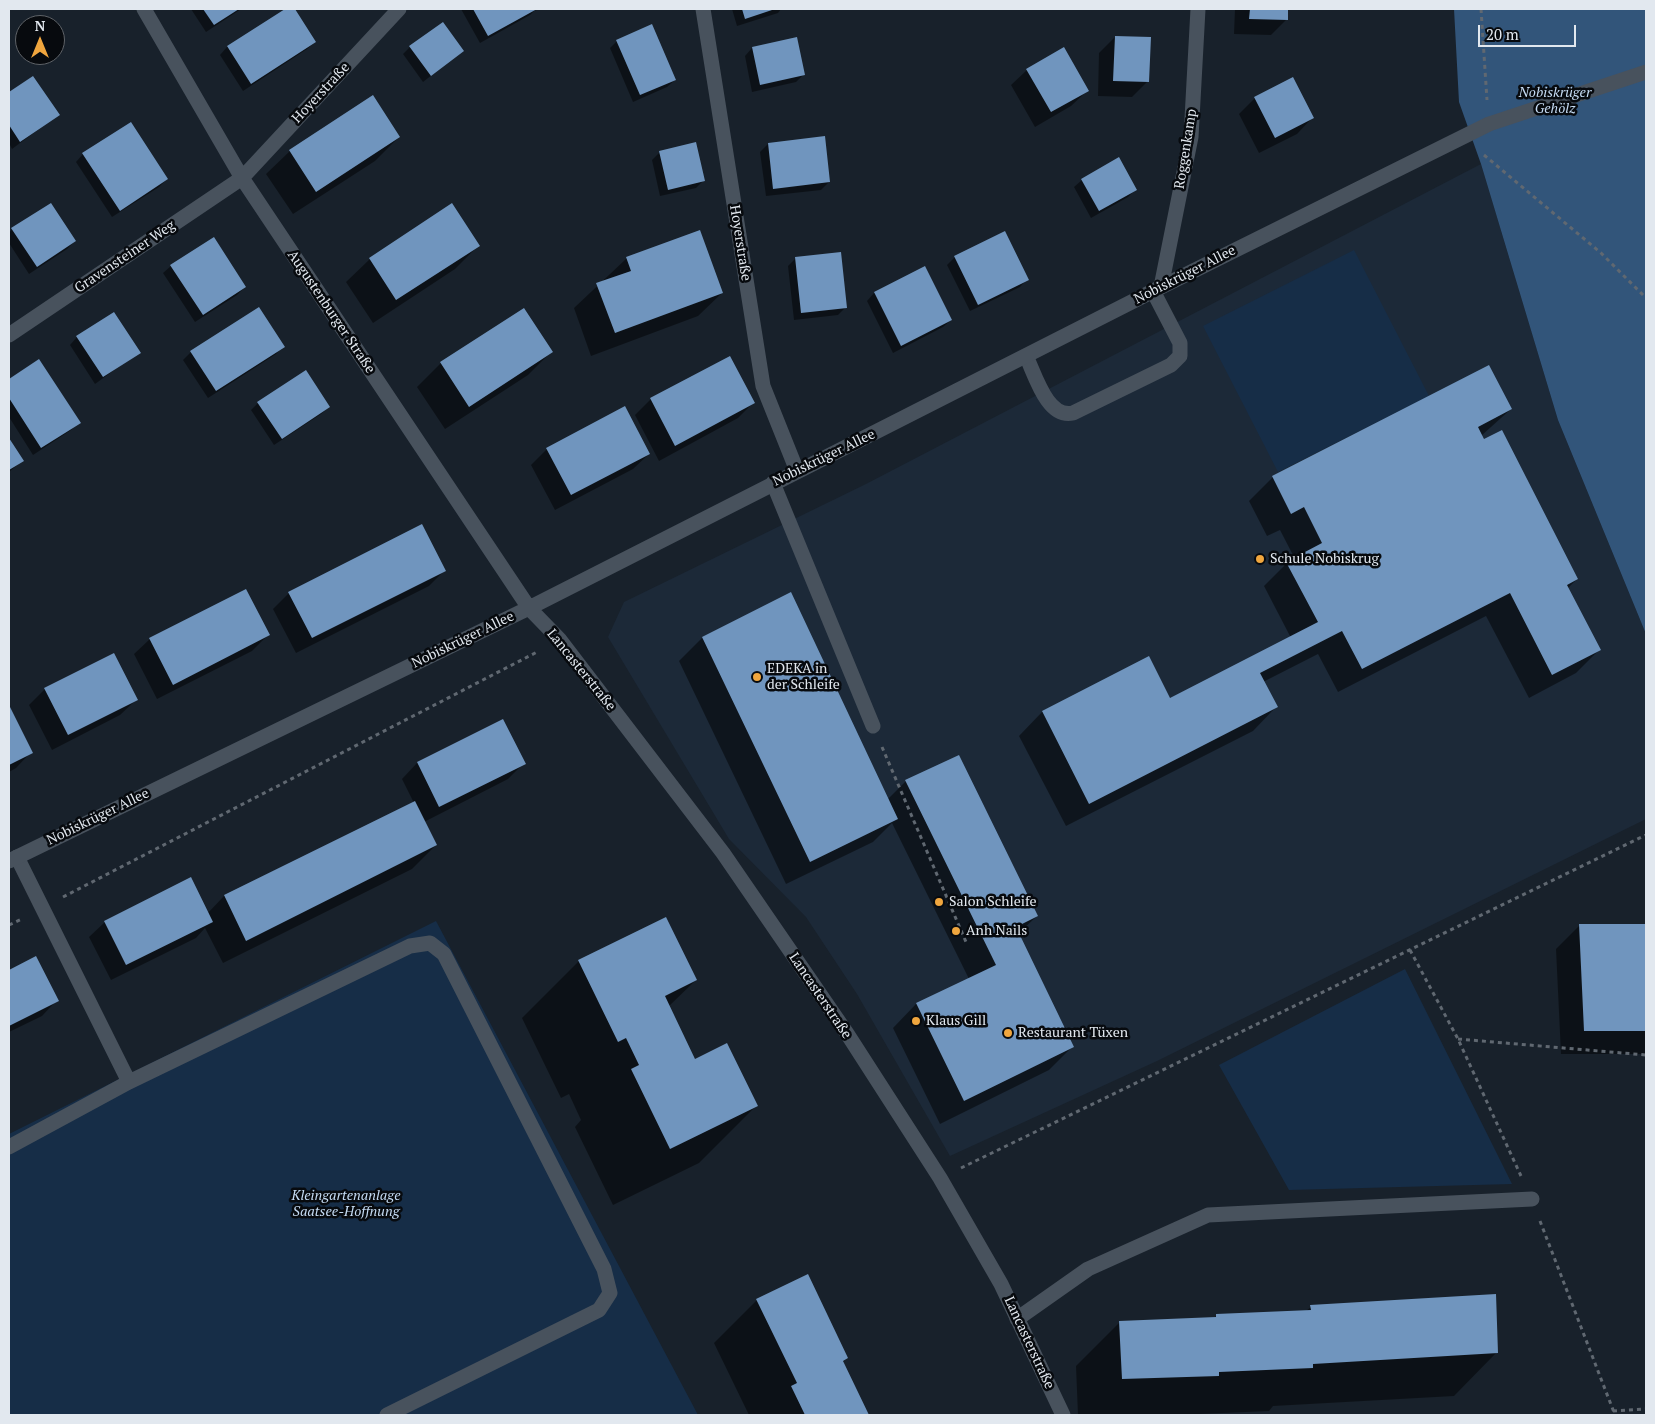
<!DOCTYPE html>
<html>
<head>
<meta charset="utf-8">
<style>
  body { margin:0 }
  #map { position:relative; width:1655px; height:1424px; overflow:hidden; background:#18212b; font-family:"PT Serif",serif }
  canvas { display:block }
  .frame { position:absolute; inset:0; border:10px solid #e2e8ef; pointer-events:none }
  .north { position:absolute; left:15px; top:15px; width:50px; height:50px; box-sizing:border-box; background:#070a0e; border:1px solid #5f6368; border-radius:50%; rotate:0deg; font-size:14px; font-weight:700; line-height:20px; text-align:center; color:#e2e8ef }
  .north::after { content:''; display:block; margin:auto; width:18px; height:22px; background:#f0a63e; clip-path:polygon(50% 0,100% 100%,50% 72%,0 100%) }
  .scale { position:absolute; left:1478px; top:25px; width:98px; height:22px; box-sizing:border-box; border:2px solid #e2e8ef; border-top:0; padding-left:6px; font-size:15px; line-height:18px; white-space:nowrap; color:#e2e8ef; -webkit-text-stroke:4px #070a0e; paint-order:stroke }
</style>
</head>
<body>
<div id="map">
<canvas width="1655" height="1424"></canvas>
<div class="frame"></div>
<div class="north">N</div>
<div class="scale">20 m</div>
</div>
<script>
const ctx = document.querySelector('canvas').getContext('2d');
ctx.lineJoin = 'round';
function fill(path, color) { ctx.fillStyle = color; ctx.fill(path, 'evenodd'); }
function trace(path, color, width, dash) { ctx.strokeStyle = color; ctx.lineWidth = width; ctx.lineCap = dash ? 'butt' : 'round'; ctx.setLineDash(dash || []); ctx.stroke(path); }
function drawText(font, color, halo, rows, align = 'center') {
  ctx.font = font + ' "PT Serif",serif'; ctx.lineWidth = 5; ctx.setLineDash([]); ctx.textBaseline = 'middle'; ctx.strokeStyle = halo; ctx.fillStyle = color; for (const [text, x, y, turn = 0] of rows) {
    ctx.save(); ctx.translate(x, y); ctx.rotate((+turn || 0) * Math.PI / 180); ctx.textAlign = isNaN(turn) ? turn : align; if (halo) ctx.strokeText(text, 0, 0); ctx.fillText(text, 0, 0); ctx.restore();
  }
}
fill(new Path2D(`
  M1481 164 1558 420 1646 634V819L1157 1061 950 1156 857 994 806 917 729 839 608 637 624 602 866 484Z`), '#1c2938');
fill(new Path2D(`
  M1354 250 1429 396 1278 472 1203 326Z
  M436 921 698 1415H9V1134Z
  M1405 969 1512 1184 1289 1190 1219 1065Z`), '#162d47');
fill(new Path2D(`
  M1454 9H1646V634L1558 420 1481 164 1459 102Z`), '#32557a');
fill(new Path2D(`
  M191 9H241L206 32Z
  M287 9H293L315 42 307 49 243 91 220 55 227 47Z
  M461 9H536L530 15 480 43Z
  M732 9H781L778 13 737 26Z
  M1235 9H1287V19L1271 35 1234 34Z
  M1115 37 1148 81 1132 97 1098 96 1099 53Z
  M617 41 675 80 667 87 633 102 610 48Z
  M410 47 462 51 423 82 403 54Z
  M752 48 803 75 796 82 752 92 745 56Z
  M1027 70 1087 91 1071 106 1035 127 1011 85Z
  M32 78 58 115 12 149 9 143V94Z
  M1292 79 1312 118 1297 134 1259 153 1239 114 1255 98Z
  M399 137 375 161 293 214 266 174 290 151Z
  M823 138 829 182 821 190 766 196 760 152 768 144Z
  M659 153 704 180 696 188 660 196 652 160Z
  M83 154 167 179 159 187 112 217 76 162Z
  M1082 180 1135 190 1128 197 1091 218 1074 187Z
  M12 229 75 241 67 249 29 274 9 243V233Z
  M478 246 455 269 373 323 346 282 370 259Z
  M955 257 1027 279 1020 287 970 311 947 265Z
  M627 258 722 293 698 316 591 356 574 308Z
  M796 258 846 307 838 315 794 320 788 266Z
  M171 266 245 287 237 295 195 322 163 273Z
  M924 268 951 320 943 327 893 353 867 301 874 293Z
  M258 308 283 346 276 354 208 398 183 360 191 352Z
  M524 310 551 352 528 375 445 429 417 387 441 363Z
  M77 337 139 352 95 384 70 345Z
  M730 358 754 402 738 418 659 461 635 415 651 399Z
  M38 361 79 423 71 430 33 455 9 417V380Z
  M1489 366 1511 409 1481 436 1577 579 1568 588 1599 650 1576 673 1529 698 1486 616 1338 692 1318 654 1263 682 1276 707 1253 731 1066 826 1019 736 1042 712 1148 658 1170 700 1291 638 1264 586 1287 563 1295 559 1280 530 1267 536 1249 501 1273 477Z
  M258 403 329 407 321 414 274 445 251 410Z
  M9 440 22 461 9 472Z
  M547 449 649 454 633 469 555 510 531 465Z
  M445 570 429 586 296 653 273 609 289 593Z
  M268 635 252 651 157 699 134 654 150 639Z
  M702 638 888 799 906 781 1037 916 1018 934 1072 1047 1049 1070 940 1124 893 1028 916 1004 969 979 892 823 873 842 786 884 679 661Z
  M113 655 136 700 120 715 52 750 29 705 45 689Z
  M9 708 31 752 16 768 9 772Z
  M503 721 524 763 508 779 424 822 436 845 412 869 223 963 205 928 196 938 111 980 89 937 105 922 207 914 224 896 414 803 402 779 417 763Z
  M1579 926H1646V1054H1561L1556 949Z
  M36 958 57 1000 42 1016 9 1032V971Z
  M579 961 696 980 668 1007 694 1061 756 1106 699 1163 613 1205 575 1127 581 1120 569 1094 561 1098 522 1018Z
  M757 1300 847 1358 842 1363 867 1415H749L714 1343Z
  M1311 1307 1497 1352 1454 1396 1273 1406 1269 1411 1177 1415H1078L1076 1366 1120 1322 1213 1319 1217 1315 1306 1311Z`), '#0007');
fill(new Path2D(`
  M203 9H239L214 25Z
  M285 9H295L316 42 251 84 227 46Z
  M473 9H537L488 36Z
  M742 9H775L745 19Z
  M1250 9H1288V20L1249 19Z
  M443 22 464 51 431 76 409 46Z
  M652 24 676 80 640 95 616 40Z
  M1115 36 1151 37 1149 82 1113 81Z
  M797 37 805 75 760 85 752 47Z
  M1064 47 1089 91 1051 112 1026 69Z
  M33 76 60 115 20 142 9 125V92Z
  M1293 77 1314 118 1275 138 1254 97Z
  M373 95 400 137 316 192 289 150Z
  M131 122 168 179 120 211 82 153Z
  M825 136 830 182 773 189 768 143Z
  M696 142 705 181 668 190 659 151Z
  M1119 157 1137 190 1099 211 1081 179Z
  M51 203 76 241 37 267 11 228Z
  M452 203 480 246 396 300 369 258Z
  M700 230 723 293 615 333 596 283 631 271 626 257Z
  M1005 231 1029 280 978 305 954 256Z
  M214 237 246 287 203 315 170 265Z
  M841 252 847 308 801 313 795 257Z
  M925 266 952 320 901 346 874 292Z
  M259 307 285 347 216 391 190 351Z
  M524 308 553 352 469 407 440 362Z
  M114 312 141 353 103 377 76 336Z
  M730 356 755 403 675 446 650 398Z
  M39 359 81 423 41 448 9 398V379Z
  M1489 365 1512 409 1478 427 1484 439 1502 430 1578 579 1567 585 1601 650 1552 675 1510 593 1362 669 1342 631 1260 673 1278 707 1089 804 1042 711 1149 656 1170 698 1318 622 1286 562 1322 543 1304 507 1291 514 1272 476Z
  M306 370 330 407 282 439 257 402Z
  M625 406 650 454 571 495 546 448Z
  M9 438 24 461 9 470Z
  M422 524 446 571 312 638 288 592Z
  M246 589 270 635 173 685 149 638Z
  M791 592 898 819 810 862 702 637Z
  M114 653 138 700 68 735 44 688Z
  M9 705 33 753 9 765Z
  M503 719 526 764 439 807 417 762Z
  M959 755 1038 916 1016 927 1074 1047 964 1101 916 1003 996 965 905 780Z
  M415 801 437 845 246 941 224 895Z
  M191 877 213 922 126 965 104 921Z
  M666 917 697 980 665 996 695 1059 727 1043 758 1106 670 1149 631 1069 639 1065 626 1038 618 1042 578 960Z
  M1579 924H1646V1031H1584Z
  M36 956 59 1001 9 1026V970Z
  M808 1274 848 1358 843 1361 869 1415H805L791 1386 797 1383 756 1299Z
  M1496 1294 1498 1353 1313 1364V1368L1219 1372V1376L1122 1379 1119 1321 1216 1317V1314L1311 1310 1310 1305Z`), '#7095be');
trace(new Path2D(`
  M1481 9 1487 100
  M1484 155 1601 253 1646 298
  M882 747 966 942
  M63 897 537 652
  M9 925 22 919
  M1410 950 1458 1039 1521 1176
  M1458 1039 1646 1055
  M961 1168 1646 835
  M1540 1221 1615 1415
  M1613 1411 1646 1409`), '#606871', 3, [4, 4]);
trace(new Path2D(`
  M1026 356C1035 374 1047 419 1073 413L1171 365 1180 356V343L1153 291
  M773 483 873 726
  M17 857 129 1082
  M9 1147 129 1082 410 946 430 943 444 954 604 1269 610 1293 599 1310 387 1415
  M1017 1319 1088 1269 1208 1215 1532 1199`), '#48525d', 15);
trace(new Path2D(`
  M144 9 242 178 529 608 560 640 723 853 848 1035 940 1178 1001 1284 1063 1415
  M703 9 763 386 797 471
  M1161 287 1191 137 1198 9
  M9 335 242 178 399 9
  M9 861 529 608 1161 287 1489 124 1646 72`), '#48525d', 15);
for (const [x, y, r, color] of [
  [1260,559,5,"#f0a63e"],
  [757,677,5,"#f0a63e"],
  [939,902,5,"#f0a63e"],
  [956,931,5,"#f0a63e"],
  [916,1021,5,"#f0a63e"],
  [1008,1033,5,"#f0a63e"]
]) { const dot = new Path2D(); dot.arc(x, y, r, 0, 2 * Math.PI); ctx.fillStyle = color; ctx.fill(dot); trace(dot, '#070a0e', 2); }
drawText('14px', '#e2e8ef', '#070a0e', [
  ["Hoyerstraße",321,93,-47],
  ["Roggenkamp",1186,149,-81],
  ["Hoyerstraße",740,243,81],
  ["Gravensteiner Weg",125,257,-34],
  ["Nobiskrüger Allee",1185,275,-27],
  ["Augustenburger Straße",331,312,56],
  ["Nobiskrüger Allee",824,458,-26],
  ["Nobiskrüger Allee",463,640,-26],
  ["Lancasterstraße",581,670,51],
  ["Nobiskrüger Allee",98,817,-26],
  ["Lancasterstraße",820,996,56],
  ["Lancasterstraße",1029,1343,65]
]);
drawText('italic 14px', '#c5dbf3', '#070a0e', [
  ["Nobiskrüger",1555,93],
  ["Gehölz",1555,109],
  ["Kleingartenanlage",346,1196],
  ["Saatsee-Hoffnung",346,1212]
]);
drawText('14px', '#e2e8ef', '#070a0e', [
  ["Schule Nobiskrug",1270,559],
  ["EDEKA in",767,669],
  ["der Schleife",767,685],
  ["Salon Schleife",949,902],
  ["Anh Nails",966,931],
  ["Klaus Gill",926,1021],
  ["Restaurant Tüxen",1018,1033]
], 'left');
</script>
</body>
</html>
